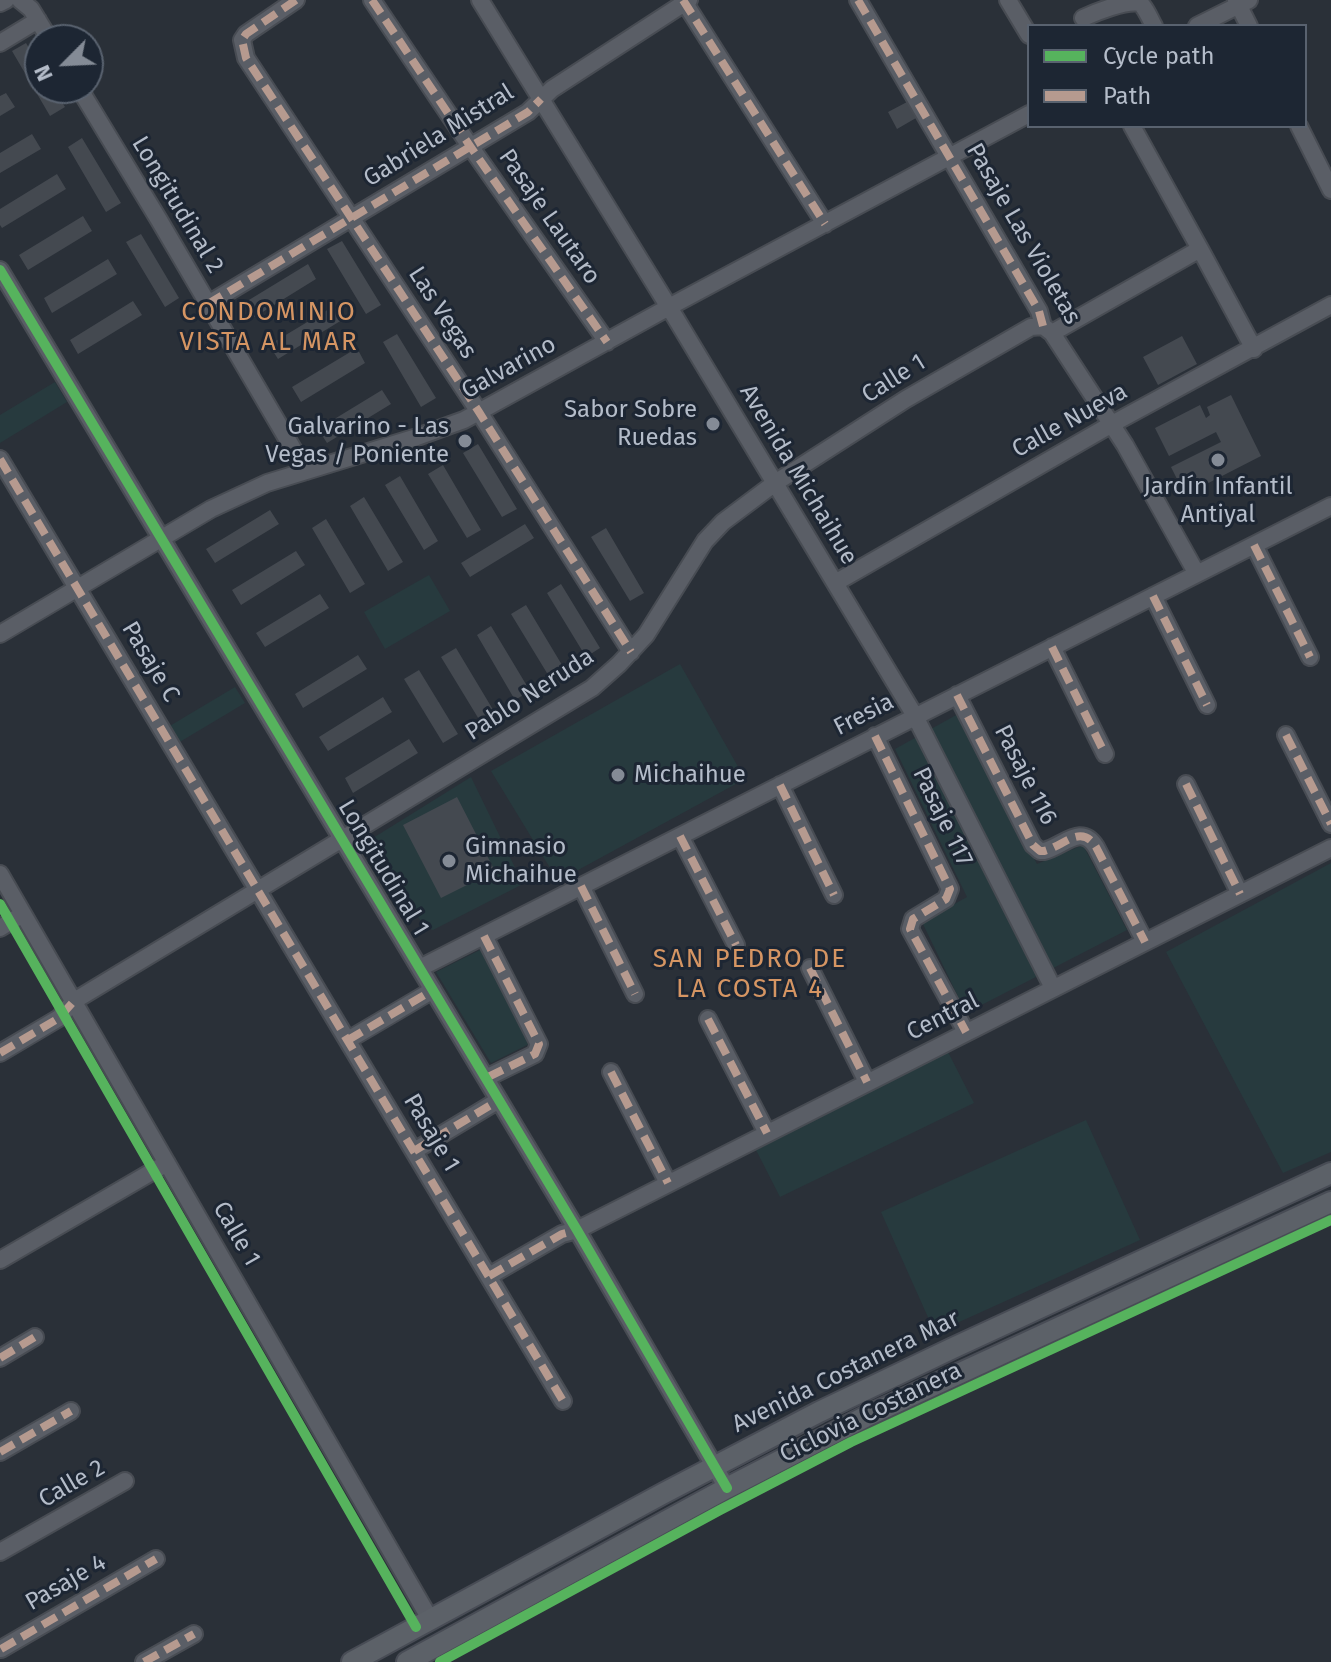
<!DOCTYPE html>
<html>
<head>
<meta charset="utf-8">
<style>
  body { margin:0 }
  #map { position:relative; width:1331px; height:1662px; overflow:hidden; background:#2a3038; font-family:"Fira Sans",sans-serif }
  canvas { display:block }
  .legend { position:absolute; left:1027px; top:24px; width:280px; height:104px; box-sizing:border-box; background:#1d2633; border:2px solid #59626f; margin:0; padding:10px 14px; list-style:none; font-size:24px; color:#b4bcc9 }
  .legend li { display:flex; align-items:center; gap:16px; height:40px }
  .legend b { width:40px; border:2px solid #59626f }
  .north { position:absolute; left:24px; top:24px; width:80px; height:80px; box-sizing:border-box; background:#1d2633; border:2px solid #59626f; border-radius:50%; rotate:246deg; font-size:22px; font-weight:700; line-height:32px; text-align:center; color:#b4bcc9 }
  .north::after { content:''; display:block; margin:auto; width:28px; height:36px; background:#848b96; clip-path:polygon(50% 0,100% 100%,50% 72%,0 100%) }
</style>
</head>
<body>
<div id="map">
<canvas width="1331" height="1662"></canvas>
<ul class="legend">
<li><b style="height:10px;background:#56b35d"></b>Cycle path</li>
<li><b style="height:10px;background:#b69a8f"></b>Path</li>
</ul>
<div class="north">N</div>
</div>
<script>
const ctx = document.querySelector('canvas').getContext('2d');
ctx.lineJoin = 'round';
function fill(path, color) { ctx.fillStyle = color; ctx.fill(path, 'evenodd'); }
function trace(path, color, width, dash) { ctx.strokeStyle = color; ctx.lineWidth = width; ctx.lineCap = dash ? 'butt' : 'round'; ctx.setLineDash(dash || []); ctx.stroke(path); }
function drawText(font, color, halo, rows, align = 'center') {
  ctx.font = font + ' "Fira Sans",sans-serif'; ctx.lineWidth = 6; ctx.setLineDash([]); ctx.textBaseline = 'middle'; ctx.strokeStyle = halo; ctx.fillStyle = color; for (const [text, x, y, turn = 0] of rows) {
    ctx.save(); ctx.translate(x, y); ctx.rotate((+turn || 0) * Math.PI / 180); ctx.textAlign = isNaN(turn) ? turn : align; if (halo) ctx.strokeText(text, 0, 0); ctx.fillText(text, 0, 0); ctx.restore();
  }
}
fill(new Path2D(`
  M55 382 67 402 0 443V415Z
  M429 575 450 611 385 649 364 612Z
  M680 664 745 779 558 881 491 771Z
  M235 687 245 703 178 743 168 727Z
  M958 714 1037 864 1083 845 1127 930 966 1013 922 922 967 897 895 749Z
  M471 777 523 884 433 930 424 927 373 838Z
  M1331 863V1152L1283 1173 1166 952Z
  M484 948 531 1043 491 1063 436 972Z
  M948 1052 974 1103 780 1197 756 1150Z
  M1086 1120 1140 1240 935 1333 881 1212Z`), '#273a3e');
fill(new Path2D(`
  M26 43 40 66V88H53L65 107 50 116 12 51Z
  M6 93 15 107 0 116V96Z
  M907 102 916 118 897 129 888 112Z
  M32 134 41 149 0 173V153Z
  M82 138 121 203 106 212 68 147Z
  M57 174 66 189 2 228 0 225V209Z
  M83 216 92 231 28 270 19 255Z
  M141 234 179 298 165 307 126 242Z
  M342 241 381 305 366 314 327 249Z
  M108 259 117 274 52 313 44 298Z
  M308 264 316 279 253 318 244 303Z
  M133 301 142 315 78 354 70 340Z
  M334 306 342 320 278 359 269 345Z
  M397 334 436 398 421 407 383 342Z
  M1182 336 1197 364 1158 385 1143 357Z
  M357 348 365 363 301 402 292 387Z
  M382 390 391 404 327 443 318 429Z
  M1231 395 1261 456 1185 495 1171 467 1221 442 1216 432 1169 456 1155 428 1200 405 1206 418 1210 415 1207 407Z
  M478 444 517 509 502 517 463 453Z
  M443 465 481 530 467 538 428 474Z
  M400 476 438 541 424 550 385 485Z
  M364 497 403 562 388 571 350 506Z
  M270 510 279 524 215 563 206 549Z
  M326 519 365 584 350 593 312 528Z
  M525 524 534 538 470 577 461 563Z
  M606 528 644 593 630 601 591 537Z
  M296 551 305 565 241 605 232 590Z
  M561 584 600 648 586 657 547 593Z
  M320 594 329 608 265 647 256 633Z
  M526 605 565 670 550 678 511 614Z
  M491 626 530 691 515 700 477 635Z
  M456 648 495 713 480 721 441 657Z
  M358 655 367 669 303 708 295 694Z
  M419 670 458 734 443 743 404 679Z
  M383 697 392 712 328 751 319 737Z
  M409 739 418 753 353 793 345 778Z
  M457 797 495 871 441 898 403 825Z`), '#444950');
const minor = new Path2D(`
  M20 0 31 9 50 40
  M296 0 246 34 242 40 246 58 479 412 631 652
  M372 0 470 146 607 342
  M480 0 675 317 915 716 1053 988
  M683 0 825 224
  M858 0 1039 311 1043 326 1052 333 1125 445 1197 574
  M1008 0 1029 35
  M1236 0 1249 26
  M0 3 6 0
  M1083 18C1096 12 1126 0 1140 3 1146 8 1150 19 1154 26
  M1197 26 1249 0
  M0 43 38 20
  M79 88 159 220 306 471
  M1299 126 1331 190
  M1200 249 1254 349
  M0 270 577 1230 727 1488
  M208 304 528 112 552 89 689 0
  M1052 333 1200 249 1132 126
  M0 459 563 1401
  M1254 545 1310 657
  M835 583 1112 424 1331 305
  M1153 596 1207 705
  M0 634 211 509 267 483 417 437 464 420 669 307 1029 114
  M1052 647 1105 754
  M957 695 1033 845 1040 851H1044C1064 846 1081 823 1096 847L1145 942
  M1286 735 1331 824
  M875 736 950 889 946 899 913 919 910 929 966 1032
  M1186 784 1240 894
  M780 785 834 895
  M680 836 736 945
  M0 874 430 1619
  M581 886 635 994
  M0 928 23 914
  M484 936 539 1044 535 1054 486 1078
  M420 968 1331 506
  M810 968 867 1082
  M708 1019 767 1133
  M348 1040 433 990
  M0 1053 59 1018 74 1001 592 688 619 664 646 635 705 541 723 522 775 483 906 399 1031 327 1043 326
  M611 1072 668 1183
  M414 1151 499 1100
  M0 1260 167 1163
  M489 1276 562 1234 577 1230 1331 848
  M0 1358 35 1337
  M0 1452 71 1411
  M0 1552 125 1481
  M1 1649 156 1559
  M144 1662 194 1634`);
const major = new Path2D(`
  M352 1662 664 1493 819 1412 953 1348 1331 1173
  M407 1662 727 1488 865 1417 1331 1202`);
trace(minor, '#484c53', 20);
trace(major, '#484c55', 24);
trace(minor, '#5a5e66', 16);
trace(major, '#5c6168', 20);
trace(new Path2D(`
  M296 0 246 34 242 40 246 58 479 412 631 652
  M372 0 470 146 607 342
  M683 0 825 224
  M858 0 1039 311 1043 326
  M208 304 528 112 541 99
  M0 459 563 1401
  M1254 545 1310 657
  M1153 596 1207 705
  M1052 647 1105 754
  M957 695 1033 845 1040 851H1044C1064 846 1081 823 1096 847L1145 942
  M1286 735 1331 824
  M875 736 950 889 946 899 913 919 910 929 966 1032
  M1186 784 1240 894
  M780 785 834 895
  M680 836 736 945
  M581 886 635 994
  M484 936 539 1044 535 1054 486 1078
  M810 968 867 1082
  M708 1019 767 1133
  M348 1040 433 990
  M0 1053 59 1018 74 1001
  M611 1072 668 1183
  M414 1151 499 1100
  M489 1276 562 1234 577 1230
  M0 1358 35 1337
  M0 1452 71 1411
  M1 1649 156 1559
  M144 1662 194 1634`), '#b69a8f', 8, [16, 8]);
trace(new Path2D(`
  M0 270 577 1230 727 1488
  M0 904 416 1627
  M440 1662 720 1510 851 1442 1331 1220`), '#56b35d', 10);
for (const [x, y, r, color] of [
  [713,424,8,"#848b96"],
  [465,441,8,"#848b96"],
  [1218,460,8,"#848b96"],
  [618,775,8,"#848b96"],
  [449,861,8,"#848b96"]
]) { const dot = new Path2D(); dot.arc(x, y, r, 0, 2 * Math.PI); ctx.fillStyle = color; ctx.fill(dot); trace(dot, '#1d2633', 3); }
drawText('24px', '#b4bcc9', '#1d2633', [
  ["Gabriela Mistral",439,136,-32],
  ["Longitudinal 2",177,205,59],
  ["Pasaje Lautaro",549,217,55],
  ["Pasaje Las Violetas",1023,234,60],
  ["Las Vegas",442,313,57],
  ["Galvarino",509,368,-29],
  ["Calle 1",894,379,-32],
  ["Calle Nueva",1070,421,-29],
  ["Avenida Michaihue",798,475,59],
  ["Pasaje C",150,662,59],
  ["Pablo Neruda",530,695,-33],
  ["Fresia",864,715,-27],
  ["Pasaje 116",1025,775,63],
  ["Pasaje 117",942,817,64],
  ["Longitudinal 1",383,868,59],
  ["Central",943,1017,-27],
  ["Pasaje 1",431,1133,59],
  ["Calle 1",236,1234,60],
  ["Avenida Costanera Mar",846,1372,-26],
  ["Ciclovia Costanera",871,1413,-26],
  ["Calle 2",72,1484,-30],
  ["Pasaje 4",66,1583,-30]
]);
drawText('24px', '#b4bcc9', '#1d2633', [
  ["Sabor Sobre",697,410],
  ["Ruedas",697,438],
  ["Galvarino - Las",449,427],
  ["Vegas / Poniente",449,455],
  ["Jardín Infantil",1218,487,"center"],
  ["Antiyal",1218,515,"center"],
  ["Michaihue",634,775,"left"],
  ["Gimnasio",465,847,"left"],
  ["Michaihue",465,875,"left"]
], 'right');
ctx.letterSpacing = '2px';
drawText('26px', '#d59563', '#1d2633', [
  ["CONDOMINIO",269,313],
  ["VISTA AL MAR",269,343],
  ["SAN PEDRO DE",750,960],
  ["LA COSTA 4",750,990]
]);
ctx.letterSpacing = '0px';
</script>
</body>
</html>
